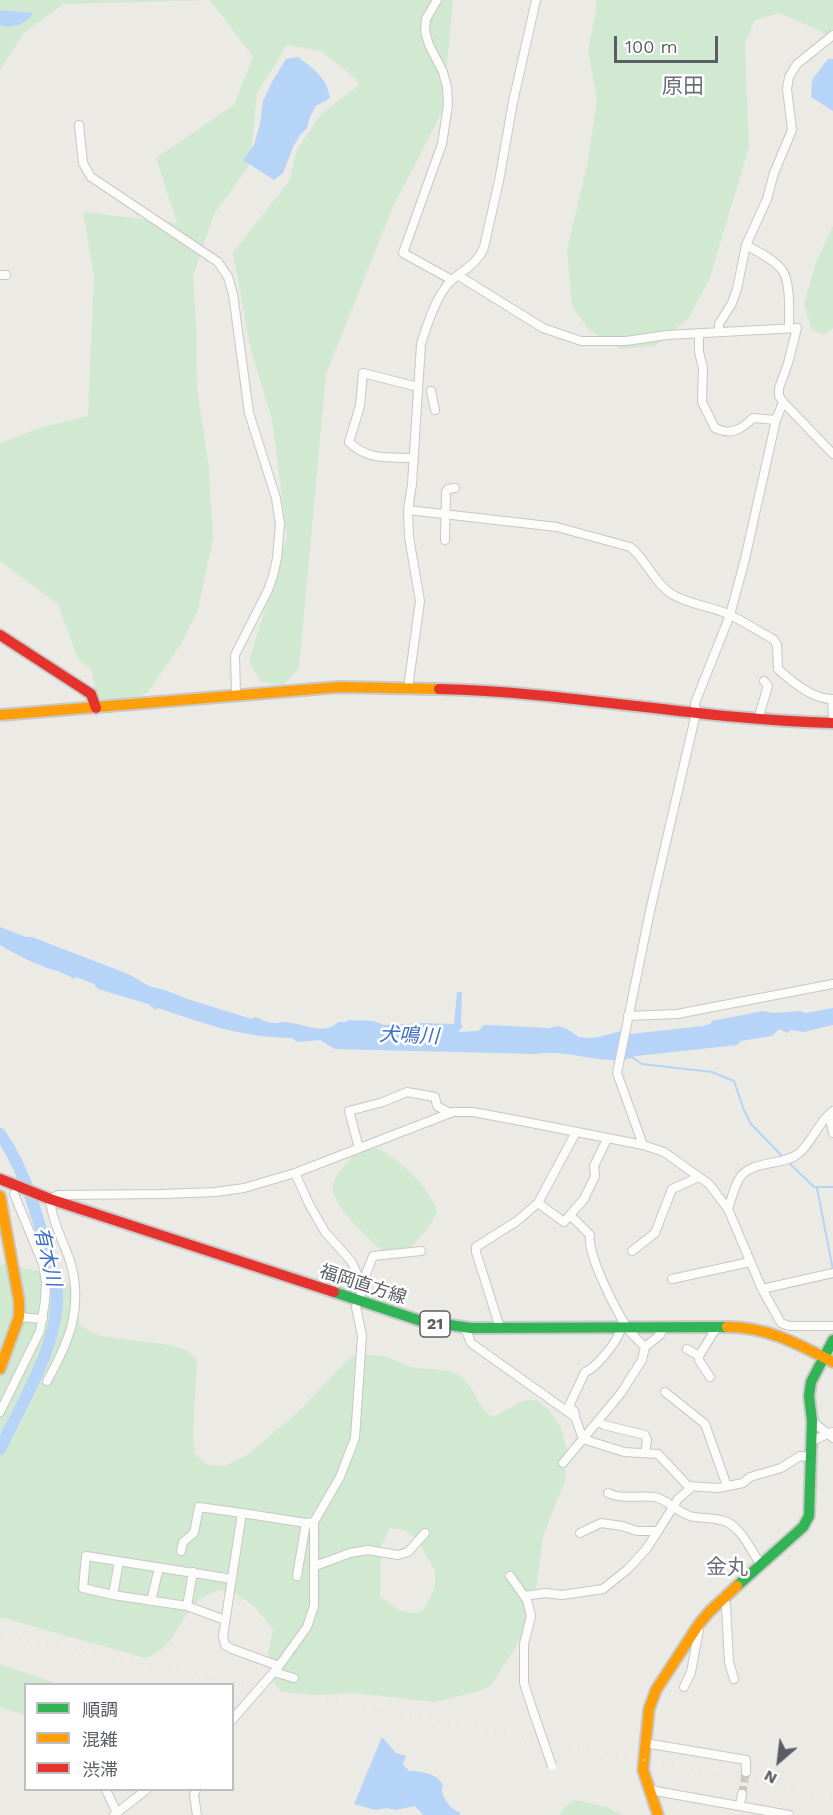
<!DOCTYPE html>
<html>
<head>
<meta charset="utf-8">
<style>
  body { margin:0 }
  #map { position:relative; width:833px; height:1815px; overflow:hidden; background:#ebeae4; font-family:"Work Sans","Noto Sans JP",sans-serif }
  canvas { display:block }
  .legend { position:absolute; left:24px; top:1683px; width:210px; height:108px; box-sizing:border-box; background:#fff; border:2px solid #bdbec1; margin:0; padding:8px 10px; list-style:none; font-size:18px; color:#5a5d63 }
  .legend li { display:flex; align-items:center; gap:12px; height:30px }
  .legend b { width:30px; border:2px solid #bdbec1 }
  .north { position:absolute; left:749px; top:1731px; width:60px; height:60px; -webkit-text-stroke:4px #fff; paint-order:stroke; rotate:208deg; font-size:16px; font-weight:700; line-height:24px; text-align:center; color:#5a5d63 }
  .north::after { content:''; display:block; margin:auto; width:21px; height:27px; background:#5a5d63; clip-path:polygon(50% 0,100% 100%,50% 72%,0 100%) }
  .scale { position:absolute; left:614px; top:36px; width:104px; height:27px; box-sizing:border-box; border:3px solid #5a5d63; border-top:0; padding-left:8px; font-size:18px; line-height:21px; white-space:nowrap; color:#5a5d63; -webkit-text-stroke:4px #fff; paint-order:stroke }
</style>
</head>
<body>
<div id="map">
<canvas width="833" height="1815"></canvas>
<ul class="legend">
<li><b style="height:8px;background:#30b455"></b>順調</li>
<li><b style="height:8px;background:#ff9f0a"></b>混雑</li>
<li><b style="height:8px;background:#e5322d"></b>渋滞</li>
</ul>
<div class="north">N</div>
<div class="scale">100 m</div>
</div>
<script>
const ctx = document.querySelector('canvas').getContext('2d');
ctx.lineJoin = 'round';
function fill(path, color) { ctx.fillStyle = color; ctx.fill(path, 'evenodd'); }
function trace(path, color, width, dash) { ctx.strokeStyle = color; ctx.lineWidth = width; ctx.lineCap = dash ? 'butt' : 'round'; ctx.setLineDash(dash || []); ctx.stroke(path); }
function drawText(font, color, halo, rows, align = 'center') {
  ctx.font = font + ' "Work Sans","Noto Sans JP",sans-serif'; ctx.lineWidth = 5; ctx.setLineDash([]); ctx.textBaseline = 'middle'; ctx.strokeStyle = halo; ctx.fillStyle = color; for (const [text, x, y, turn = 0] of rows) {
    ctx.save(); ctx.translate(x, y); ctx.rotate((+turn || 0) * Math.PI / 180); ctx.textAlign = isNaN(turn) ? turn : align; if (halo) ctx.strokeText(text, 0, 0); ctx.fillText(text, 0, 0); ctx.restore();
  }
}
fill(new Path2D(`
  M0 0H453L443 110 392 209 326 374 299 669 283 685 261 682 249 661 287 536 272 419 251 350 233 253 289 181 297 150 321 114 359 85 355 78 321 51 287 45 257 93 250 164 214 214 193 276 196 319 197 387 209 468 213 538 198 610 181 644 148 692 130 702 98 698 91 669 78 659 58 604 0 561V443L40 428 88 416 94 275 83 212 177 223 156 158 234 105 253 57 210 0 64 4 24 33 0 70Z
  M595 0H833V41L819 30 779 13 755 20 745 44 749 147 709 280 688 319 654 346 621 349 588 329 572 306 567 251 588 160 597 99 588 51 597 6Z
  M833 226V328L824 335 812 330 804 304 816 262Z
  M377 1148C399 1159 431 1188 437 1213L427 1230 404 1254 383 1252C370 1239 328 1203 333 1184 336 1172 351 1159 359 1149Z
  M4 1264C33 1270 57 1272 80 1293L78 1306 80 1326 100 1336 169 1345 187 1350 197 1360 193 1439 195 1454 208 1465 225 1466 246 1456 298 1412 351 1356C362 1354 378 1354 389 1358 398 1361 406 1366 415 1368 430 1370 450 1368 461 1377 476 1388 477 1409 493 1417L523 1401 537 1400 549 1410 560 1426 567 1450 565 1480 543 1536 537 1583 525 1628 515 1648 490 1686 479 1691 435 1702 355 1693 316 1695 282 1692 275 1685 268 1655 273 1630 255 1607 237 1594 218 1590C211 1594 202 1597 197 1602 176 1622 176 1648 145 1658L0 1617V1266ZM390 1528 405 1530 418 1541 435 1571V1588L423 1611C402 1617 396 1608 380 1596L381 1546Z
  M0 1664 58 1684H26L25 1715 0 1707Z
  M575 1800 607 1807 622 1815H559L564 1808Z`), '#d1e8d1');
fill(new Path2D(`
  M0 10 34 13C24 24 14 30 0 25Z
  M298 57C314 69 327 78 330 98L316 106 310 117 307 128 300 135 293 147 283 173 274 180 243 160 254 145 260 124 263 101 272 82 286 59Z
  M828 59H833V111L811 97 812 80Z
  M0 927 26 937H32L128 974 149 986 165 990 187 999 252 1019 255 1017C261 1019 267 1023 273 1023 277 1024 278 1022 283 1022 301 1022 324 1037 338 1022H346L348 1020 374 1021 384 1025 422 1023 454 1024 457 992H462L461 1024 463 1027 459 1030V1032L478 1031 484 1025H488L549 1028 558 1026 567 1029 579 1037 588 1038 599 1037 621 1031 631 1034 703 1026 710 1024 712 1021 763 1011 773 1013 800 1011 805 1013 833 1008V1025L804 1032 791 1030 787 1033 779 1029 772 1036 741 1041 737 1045 636 1056C631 1057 626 1060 622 1060 594 1062 562 1049 536 1054L335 1049 320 1040 297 1042 292 1038C245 1038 201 1023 158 1008L156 1010 148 1004 98 989 94 984 76 977 74 979C65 973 57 971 47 968 31 962 15 954 0 945Z
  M382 1737 396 1753 406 1756 403 1764 409 1771C419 1771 435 1773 441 1782 445 1788 441 1786 442 1792 446 1803 451 1809 461 1813L459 1815H423L415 1806 396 1810 387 1808 375 1810 354 1804Z`), '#b6d4f7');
trace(new Path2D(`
  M630 1056 642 1064 712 1072 734 1081 744 1110 751 1124 783 1157
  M787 1161 814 1187H833
  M817 1188 833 1270`), '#b6d4f7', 2);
trace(new Path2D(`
  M0 1134C19 1161 30 1193 40 1226 46 1248 55 1268 57 1292 59 1345 22 1402 0 1449`), '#b6d4f7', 12);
trace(new Path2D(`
  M742 1794 746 1772`), '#c7c7c4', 8, [8, 4]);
const street = new Path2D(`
  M437 0 426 19 425 31 429 45 443 72 447 87 448 105 442 144 403 253 452 280
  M79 125 83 163 91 177 218 262 228 277 233 294 249 413 276 498 280 524 277 558 273 576 268 590 235 655 236 695
  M746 245C758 252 774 259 782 270 791 282 789 313 789 328
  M0 275H6
  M459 276 543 328 581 341H626L667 335 797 328 788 363 779 388V396L783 402 833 454
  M719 331V324L732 303 737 289 746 245 767 199 774 173 792 130 787 89 789 77 797 64 833 35
  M699 333V352L703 368 702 402 715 428C731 436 742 429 753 418L776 420
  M431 391 435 410
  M413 458C387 457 369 461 349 442L360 406 363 373 418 387
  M408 510 557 527 630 547C646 559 653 581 670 593 686 604 710 606 728 614 743 621 758 631 773 639L777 645 778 669C792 682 814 700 833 699
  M445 540 446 492 448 489 455 488
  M408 688 420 601 409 537 408 510 412 484 421 344C427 325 437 293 452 280 465 269 478 263 484 247L499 181 513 102 536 0
  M832 699 833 719
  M758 719 768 686 764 681
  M628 1016 677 1014 833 984
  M829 1115 833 1133
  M607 1139 594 1166 595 1176 584 1199 570 1215 590 1235C587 1255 615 1308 626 1326 631 1334 639 1341 645 1347
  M643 1145 617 1073 650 911 696 713 695 703 730 615 745 559 776 420 783 402
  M359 1148 349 1111 383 1102 407 1092 435 1097 437 1106 450 1113
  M728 1209C731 1200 734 1188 739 1179 750 1160 782 1166 798 1154 813 1142 817 1123 833 1111
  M570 1215 564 1222 538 1203 576 1132
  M632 1251 655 1233 672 1189 699 1177
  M672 1279 750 1262
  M362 1284 373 1256 421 1251
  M762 1289 833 1273
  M19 1317 43 1319
  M465 1328 471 1343 575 1417 583 1439 624 1452 658 1454 688 1486 718 1488 743 1483 750 1477 781 1468 800 1456 811 1457
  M500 1328 476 1252V1247L517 1221 538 1203
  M687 1349 699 1356
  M710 1377 699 1360V1356L717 1327
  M47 1381C69 1342 84 1307 70 1261 63 1241 52 1221 50 1199L58 1195 162 1194 216 1192 244 1188 295 1173 453 1112H473L521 1121 643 1145 664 1152 709 1184 728 1209 762 1289 781 1323 789 1326H833
  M665 1392 705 1424 727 1486
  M0 1412 40 1331 45 1301 46 1282 43 1264 14 1194
  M575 1416 574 1411 569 1406 585 1372C596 1368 620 1339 621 1327
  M812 1421 833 1438
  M598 1422 604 1425 645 1435 647 1440 645 1453
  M812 1441 832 1432
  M563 1463 621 1393 642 1360 645 1347 660 1335 663 1327
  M608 1493C622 1500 638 1495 654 1497 668 1499 676 1512 690 1516 701 1519 716 1517 727 1522 742 1529 752 1552 761 1565
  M580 1533 601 1523 622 1526 637 1531H658L678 1499 692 1487
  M181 1551 183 1542 194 1533 199 1507 242 1513
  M315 1566 350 1553 368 1550 398 1555 408 1552 425 1533
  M297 1576 306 1523
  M510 1576 527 1600 531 1616 524 1644V1683L534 1714
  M113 1595 119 1561
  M524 1596 546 1593 562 1595 603 1589 628 1569 647 1548 658 1531
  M723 1597 726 1605 729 1662 734 1679
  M151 1601 159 1568
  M187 1606 193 1572
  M225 1620 187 1606 113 1595 83 1588 86 1556 232 1579
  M279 1666 232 1649 225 1645 223 1636 242 1513 306 1523 314 1522
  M274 1672 294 1678
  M684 1687 691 1672 699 1630 697 1628
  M232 1720 279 1666 307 1627 314 1606V1522L340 1477 355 1438 362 1336 356 1307 361 1294 362 1284 351 1261 325 1232 309 1204 295 1173
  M645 1743 746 1760V1772
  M106 1790 117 1813
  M196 1790 194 1795 197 1815
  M650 1790 789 1815
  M740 1805 742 1794
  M114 1815 146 1790`);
const fast = new Path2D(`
  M334 1292 421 1321 471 1328 727 1327
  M737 1586 803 1527 809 1516 812 1421 809 1396 811 1382 833 1340`);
const slow = new Path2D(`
  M0 715 339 687 439 689
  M0 1196 19 1301V1317L0 1369
  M727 1327C768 1327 798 1344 833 1362
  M658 1815 643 1770 649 1709 656 1690 699 1624 710 1611 737 1586`);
const jam = new Path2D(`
  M0 635 91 694 96 708
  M439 689C571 692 701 720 833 723
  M0 1179 50 1199 334 1292`);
trace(street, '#c7c8c6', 10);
trace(fast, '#c8c9c8', 14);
trace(slow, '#c8c9c8', 14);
trace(jam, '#c8c9c8', 14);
trace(street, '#fcfcfb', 8);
trace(fast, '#30b455', 10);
trace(slow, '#ff9f0a', 10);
trace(jam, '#e5322d', 10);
trace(new Path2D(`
  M0 1635 236 1682 833 1796`), '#e2e3e2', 2, [1.5, 8]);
const streetBridge = new Path2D(`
  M534 1714 552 1766`);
trace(streetBridge, '#c7c8c6', 10, []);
trace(streetBridge, '#fcfcfb', 8);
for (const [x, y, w] of [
  [435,1324,30]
]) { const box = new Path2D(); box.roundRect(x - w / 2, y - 13, w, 26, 4.5); ctx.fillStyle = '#fff'; ctx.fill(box); trace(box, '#5a5d63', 1.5); }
drawText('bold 16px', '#5a5d63', null, [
  ["21",435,1324]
]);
drawText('18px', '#5a5d63', '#fff', [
  ["福岡直方線",363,1285,18]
]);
drawText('italic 20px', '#3d70c8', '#fff', [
  ["犬鳴川",409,1036,2],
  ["有木川",47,1257,77]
]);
drawText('21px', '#6b6f75', '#fff', [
  ["原田",683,87],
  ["金丸",727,1568]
]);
</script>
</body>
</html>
